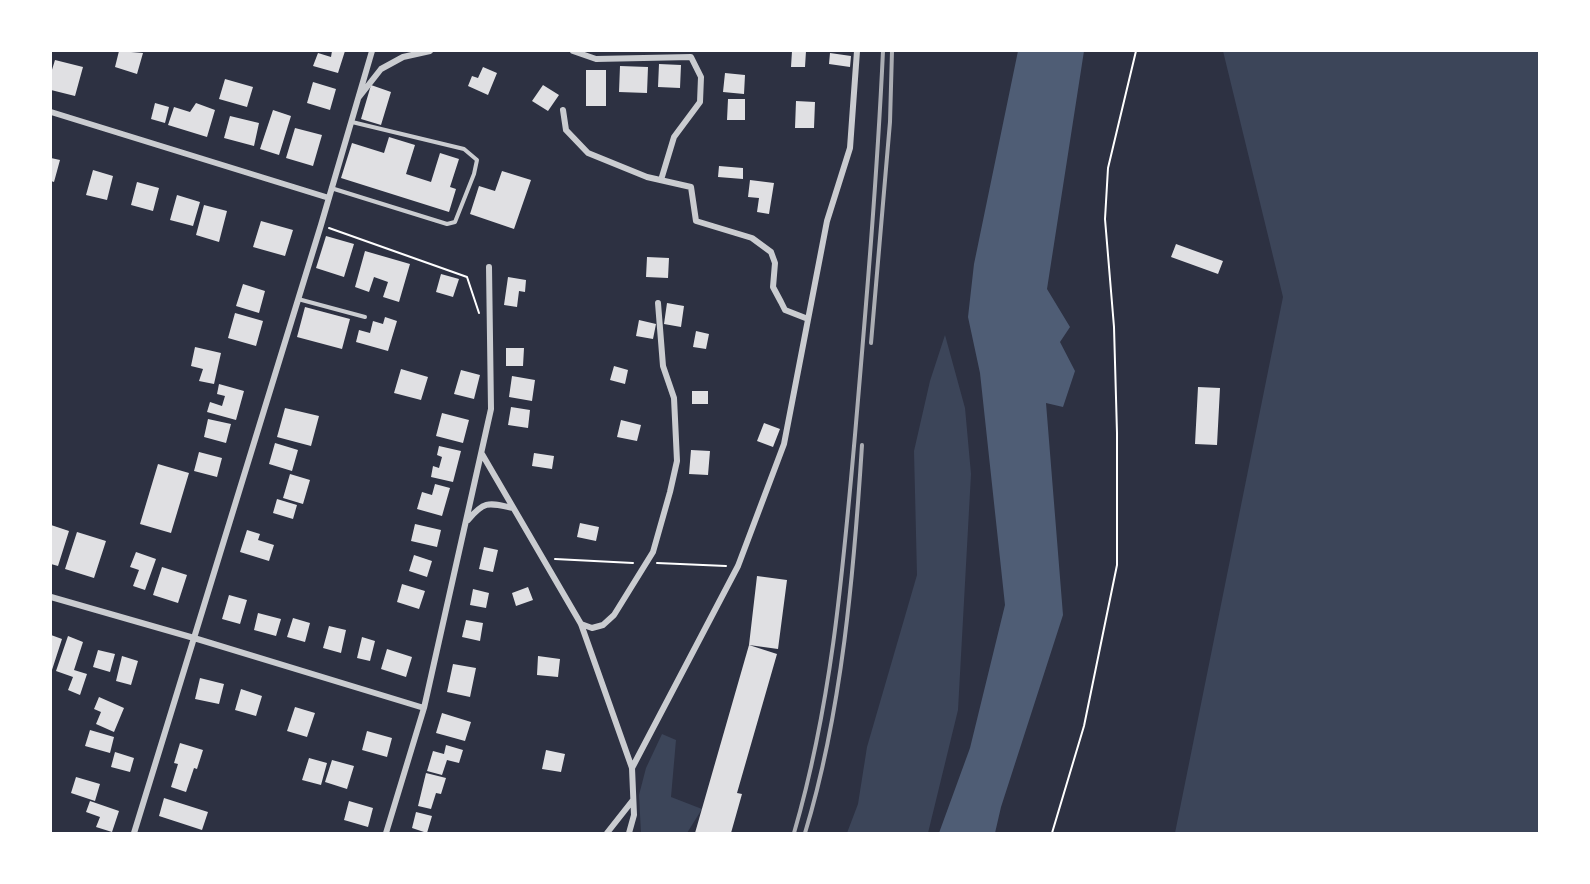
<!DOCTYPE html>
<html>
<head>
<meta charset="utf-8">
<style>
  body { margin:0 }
  #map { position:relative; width:1590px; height:884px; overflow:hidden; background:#2d3142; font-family:Ubuntu,sans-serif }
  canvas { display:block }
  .frame { position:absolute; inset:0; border:52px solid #fff; pointer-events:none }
</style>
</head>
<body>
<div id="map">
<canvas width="1590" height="884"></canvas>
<div class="frame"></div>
</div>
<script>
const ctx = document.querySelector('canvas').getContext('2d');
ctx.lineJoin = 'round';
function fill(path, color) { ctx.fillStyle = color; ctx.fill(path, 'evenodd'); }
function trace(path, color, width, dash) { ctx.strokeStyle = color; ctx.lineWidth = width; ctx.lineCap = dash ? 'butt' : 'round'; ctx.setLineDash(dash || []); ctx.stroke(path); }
fill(new Path2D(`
  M1223 51H1539V833H1175L1283 297Z
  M945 335 965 408 971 474 958 710 928 833H847L858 804 867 747 917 575 914 451 930 381Z
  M662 734 676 740 671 797 702 809 687 833H641L639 795 646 768Z`), '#3c4559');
fill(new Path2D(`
  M1018 51H1084L1047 289 1070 327 1060 342 1075 371 1063 407 1046 403 1063 615 1001 807 995 833H939L970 748 1005 605 980 373 968 317 974 264Z`), '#4f5d75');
fill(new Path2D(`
  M119 51 143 53 137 74 115 67Z
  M332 51H345L338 73 313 66 318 53 331 57Z
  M792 51H806L805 67H791Z
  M830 53 851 56 850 67 829 64Z
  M55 60 83 67 75 96 51 90V73Z
  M659 64 681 65 680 88 658 87Z
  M620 66 648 67 647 93 619 92Z
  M483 67 497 73 488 95 468 86 472 76 478 78Z
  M586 70H606V106H586Z
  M725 73 745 75 744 94 723 92Z
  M225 79 253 87 247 107 219 99Z
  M313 82 336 89 330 110 307 103Z
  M371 85 391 92 381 125 361 119Z
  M543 85 559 95 548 111 532 101Z
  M728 99H745V120H727Z
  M796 101 815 102 814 128H795Z
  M155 103 169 107 165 123 151 119Z
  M196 103 215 110 207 137 168 125 174 107 190 112Z
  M273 110 291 116 279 155 260 149Z
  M230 116 259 123 254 146 224 138Z
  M295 128 322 135 313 166 286 158Z
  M389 137 415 145 406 174 431 182 440 153 459 159 450 187 456 189 449 212 341 178 352 143 384 153Z
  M51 158 60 160 54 182 51 181Z
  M719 166 743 168V179L718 177Z
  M93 170 113 176 107 200 86 195Z
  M502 171 531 180 514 229 470 214 479 186 495 191Z
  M750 180 774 183 769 214 757 212 759 198 748 197Z
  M137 182 159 188 153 211 131 205Z
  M177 195 200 202 193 226 170 220Z
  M204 205 227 211 219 242 196 235Z
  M261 221 293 230 285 256 253 247Z
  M326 236 354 244 344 277 316 268Z
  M1176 244 1223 261 1218 274 1171 257Z
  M365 251 410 264 399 302 383 297 388 282 374 277 369 292 355 287Z
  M647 257 669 258 668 278 646 277Z
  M441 274 459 279 453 297 436 292Z
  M508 277 526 280 525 292 519 291 517 307 504 305Z
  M243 284 265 291 259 313 236 306Z
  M667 303 684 306 681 327 664 324Z
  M305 307 350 319 342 349 297 337Z
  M235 313 263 321 256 346 228 338Z
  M385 317 397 321 388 351 356 342 359 330 370 333 373 321 383 324Z
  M639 320 656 324 653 339 636 336Z
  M696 331 709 334 706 349 693 347Z
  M195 347 221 353 214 384 199 381 203 369 191 366Z
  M506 348H524L523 366H506Z
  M614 366 628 370 625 384 610 380Z
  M401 369 428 377 421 400 394 393Z
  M461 370 480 375 474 399 454 394Z
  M512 376 535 380 532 401 509 397Z
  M219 384 244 391 236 420 207 412 210 402 222 406 225 396 217 394Z
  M1198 387 1220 388 1217 445 1195 444Z
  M692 391H708V404H692Z
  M511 407 530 410 528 428 508 425Z
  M285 408 319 416 311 446 277 437Z
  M442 413 469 420 463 443 436 436Z
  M208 419 231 424 226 443 204 437Z
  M621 420 641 425 637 441 617 437Z
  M764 423 780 429 773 447 757 441Z
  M275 443 298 450 292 471 269 464Z
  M439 446 461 451 453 482 431 477 433 466 439 468 442 457 437 455Z
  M691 450 710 451 708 475 689 474Z
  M199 452 222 458 217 477 194 471Z
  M534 453 554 456 552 469 532 466Z
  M158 464 189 473 171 533 140 524Z
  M290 474 310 480 303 504 283 498Z
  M435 484 450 488 442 516 417 509 422 492 432 495Z
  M277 499 297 505 293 519 273 513Z
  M580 523 599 527 596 541 577 537Z
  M415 524 441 530 437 547 411 541Z
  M51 525 69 531 58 566 51 564Z
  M247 530 260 534 258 540 274 545 269 561 240 552Z
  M77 532 106 541 94 578 65 569Z
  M484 547 498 550 493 572 479 569Z
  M136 552 156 559 145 590 133 586 139 570 130 567Z
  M414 555 432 561 427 577 409 571Z
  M162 567 187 575 178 603 153 595Z
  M757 576 787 580 778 649 749 645Z
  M402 584 425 591 419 609 397 602Z
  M528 587 533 600 516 606 512 593Z
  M473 589 489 593 486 608 470 605Z
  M229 595 247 600 240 624 222 619Z
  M258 613 281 619 276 636 254 630Z
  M293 618 310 623 305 642 287 637Z
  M466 620 483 623 480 641 462 637Z
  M329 626 346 630 341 653 323 648Z
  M51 635 62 639 51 673Z
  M68 636 83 642 74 670 87 674 80 695 68 690 73 677 56 671Z
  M362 637 375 641 370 661 357 658Z
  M749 645 777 654 737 793 742 794 731 833H695Z
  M387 649 412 657 406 677 381 669Z
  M98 650 115 654 110 672 93 667Z
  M122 656 138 661 131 685 116 681Z
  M538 656 560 659 558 677 537 675Z
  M453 664 476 668 470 697 447 692Z
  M200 678 224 684 219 704 195 699Z
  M241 689 262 696 256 716 235 710Z
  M99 697 124 708 114 732 96 724 101 712 94 709Z
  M295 707 315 713 307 737 287 731Z
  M442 713 471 722 465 741 436 733Z
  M90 730 114 737 110 753 85 746Z
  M367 731 392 738 387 757 362 750Z
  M180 743 203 750 197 769 194 768 186 792 171 787 178 764 174 763Z
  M446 745 463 750 459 763 447 760 442 775 427 771 433 751 444 754Z
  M546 750 565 754 561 772 542 769Z
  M115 752 134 758 130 772 111 767Z
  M309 758 327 763 321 785 302 780Z
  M332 760 354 766 347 789 325 782Z
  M426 773 446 778 441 794 436 793 431 809 418 806Z
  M76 777 100 784 95 801 71 793Z
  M164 798 208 812 202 830 159 816Z
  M90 801 119 811 112 832 96 827 100 817 86 812Z
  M349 801 373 808 368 827 344 820Z
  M416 812 432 816 427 833 412 828Z`), '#e0e0e3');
trace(new Path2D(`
  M329 228 467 277 479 313
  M555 559 633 563
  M657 563 726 566
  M1052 833 1084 726 1117 565V433L1114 327 1105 219 1108 168 1136 51`), '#fff', 2);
trace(new Path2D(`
  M331 188 447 224 455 222 474 174 477 160 464 149 352 122
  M298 299 365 317`), '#caccd0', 4);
trace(new Path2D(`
  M573 51 596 59 691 57 701 77 700 102 674 137 661 180
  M359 97 381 69 403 57 430 51
  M563 110 566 130 588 153 647 177 691 187 696 221 752 238 771 252 775 263 773 287 781 302 785 310 808 319
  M51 112 329 198
  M482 454 581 624 632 768 634 815 629 833
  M468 520C485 500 489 503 513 508
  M51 597 194 638 424 708
  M581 624 592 628 603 625 614 615 653 552 670 492 677 461 674 398 663 366 658 303
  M632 768 738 566 784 444 827 221 850 148 857 51
  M134 833 321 225 372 51
  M386 833 424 708 491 409 489 267
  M607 833 633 800`), '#caccd0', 6);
trace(new Path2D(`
  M871 343 890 122 892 51
  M794 833C832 703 843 569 855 435 866 307 877 179 883 51
  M805 833C842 712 854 571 862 445`), '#abadb3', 4);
</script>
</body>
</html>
